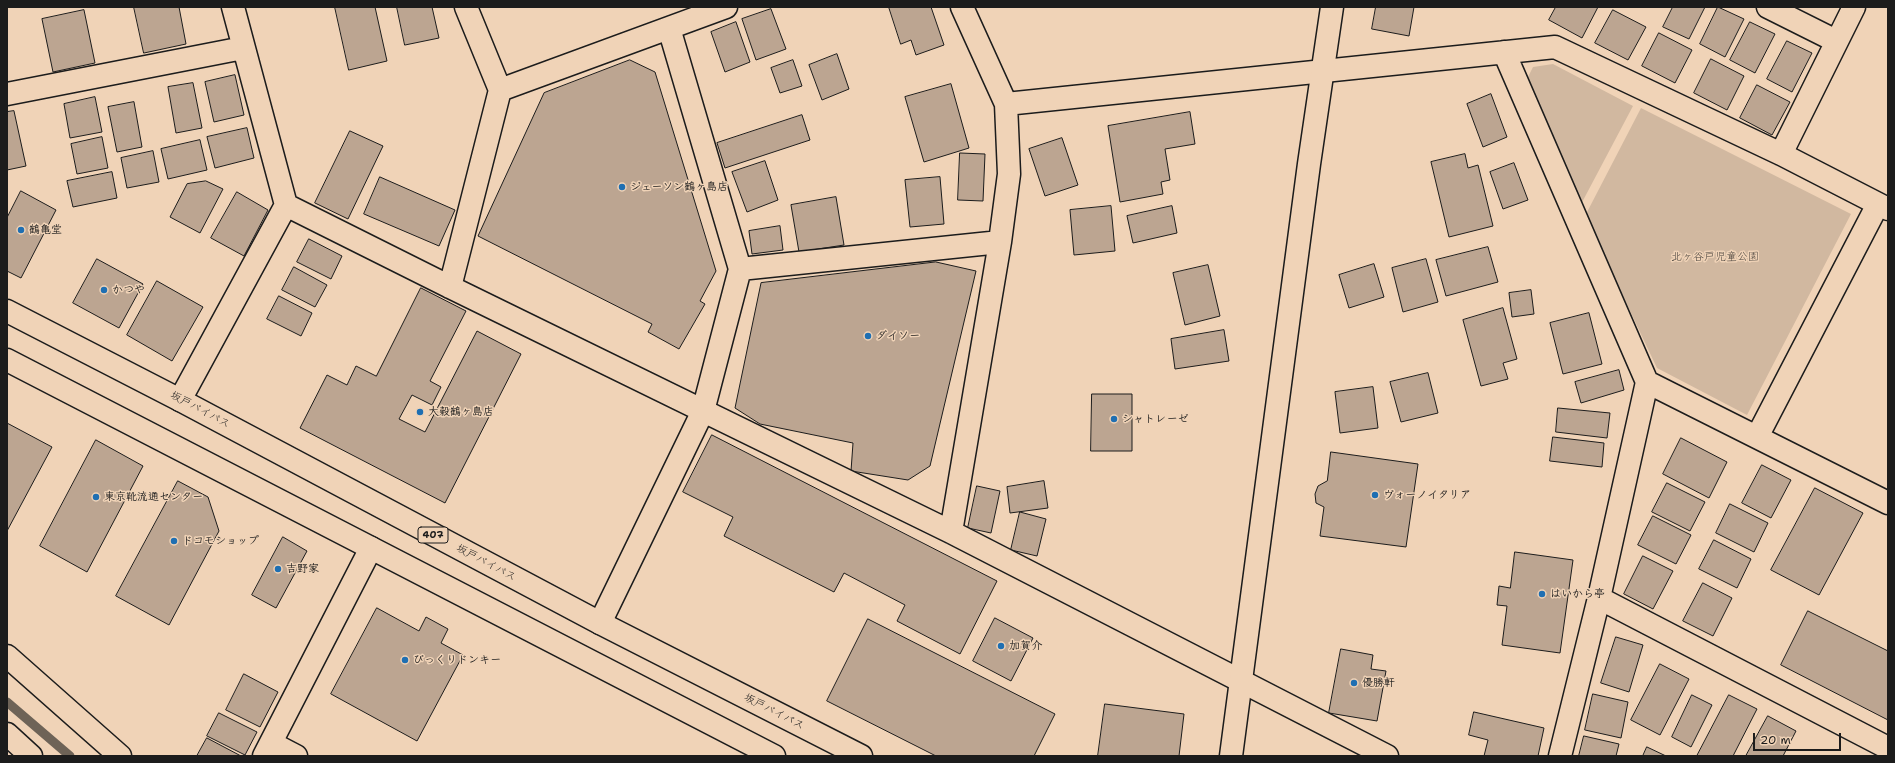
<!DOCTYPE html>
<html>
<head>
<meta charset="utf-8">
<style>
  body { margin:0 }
  #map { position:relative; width:1895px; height:763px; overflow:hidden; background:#f0d3b7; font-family:"Shantell Sans",sans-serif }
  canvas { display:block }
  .frame { position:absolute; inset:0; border:8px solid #1c1c1c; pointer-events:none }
  .scale { position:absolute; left:1753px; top:733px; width:88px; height:18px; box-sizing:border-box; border:2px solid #1c1c1c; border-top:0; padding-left:5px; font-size:12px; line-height:14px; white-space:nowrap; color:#1c1c1c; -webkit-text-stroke:3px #f0d3b7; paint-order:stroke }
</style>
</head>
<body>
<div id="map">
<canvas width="1895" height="763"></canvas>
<div class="frame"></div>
<div class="scale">20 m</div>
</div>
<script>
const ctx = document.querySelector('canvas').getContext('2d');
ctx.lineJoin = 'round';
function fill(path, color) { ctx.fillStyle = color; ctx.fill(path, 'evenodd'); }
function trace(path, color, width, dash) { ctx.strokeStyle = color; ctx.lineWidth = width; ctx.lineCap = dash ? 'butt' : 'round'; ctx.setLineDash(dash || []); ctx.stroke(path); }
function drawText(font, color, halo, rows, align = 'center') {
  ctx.font = font + ' "Shantell Sans","Klee One",sans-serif'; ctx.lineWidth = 3; ctx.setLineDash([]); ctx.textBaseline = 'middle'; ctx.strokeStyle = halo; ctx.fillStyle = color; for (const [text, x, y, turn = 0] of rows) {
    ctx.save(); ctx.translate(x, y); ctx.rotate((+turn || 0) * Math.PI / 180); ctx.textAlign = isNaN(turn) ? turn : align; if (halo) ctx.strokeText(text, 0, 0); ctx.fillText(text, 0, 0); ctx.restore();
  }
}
fill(new Path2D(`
  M1553 64 1633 106 1579 208 1527 79 1533 67Z
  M1641 108 1851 214 1747 415 1657 368 1585 216Z`), '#d1b8a0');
trace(new Path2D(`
  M7 702 70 756`), '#6e6357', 9);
const building = new Path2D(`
  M134 7H179L186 44 144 53Z
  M335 7H375L387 61 349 70Z
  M397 7H432L439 38 405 45Z
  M889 7H931L944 45 916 55 911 40 901 44Z
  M1376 7H1414L1409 36 1372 29Z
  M1556 7H1598L1582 38 1549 20Z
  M1673 7H1705L1689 39 1663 27Z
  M1718 7 1744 19 1725 57 1700 44Z
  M771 9 786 49 756 60 742 19Z
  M84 10 95 63 53 72 42 19Z
  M1613 10 1646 27 1628 60 1595 43Z
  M736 22 750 62 725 72 711 32Z
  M1750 22 1775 34 1755 73 1730 60Z
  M1659 33 1692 50 1675 83 1642 66Z
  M1787 41 1812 53 1792 92 1767 79Z
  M837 54 849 89 822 100 809 65Z
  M1711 59 1744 76 1727 110 1694 93Z
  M630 60 655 72 716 271 700 301 705 304 679 349 648 332 652 324 478 236 544 93Z
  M793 60 802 86 780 93 771 68Z
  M235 75 244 115 214 122 205 82Z
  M193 83 202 128 176 133 168 87Z
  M951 84 969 148 924 162 905 97Z
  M1757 85 1790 102 1772 135 1740 118Z
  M1491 94 1507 137 1483 147 1467 104Z
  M95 97 102 132 70 138 64 104Z
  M134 102 142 147 117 152 108 107Z
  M14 111 26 166 7 170V112Z
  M1190 112 1195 144 1165 149 1170 180 1161 182 1163 194 1120 202 1108 126Z
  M802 115 810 140 725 168 717 143Z
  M247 128 254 158 215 168 207 137Z
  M350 131 383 146 348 219 315 203Z
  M102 137 108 168 77 174 71 144Z
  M1062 138 1078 185 1045 196 1029 149Z
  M200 140 207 170 168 179 161 149Z
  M153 151 159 182 127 188 121 158Z
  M960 153 985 154 983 201 958 200Z
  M1465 154 1468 168 1478 165 1493 226 1449 237 1431 162Z
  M765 161 778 200 747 212 732 172Z
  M1514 163 1528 200 1503 209 1490 172Z
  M112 172 117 198 73 207 67 181Z
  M380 177 455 210 439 246 364 214Z
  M940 177 944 224 910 227 905 180Z
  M206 181 223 189 200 233 170 217 187 184Z
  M21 191 56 210 21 278 7 271V218Z
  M237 192 268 210 244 256 211 238Z
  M836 197 844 245 799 252 791 205Z
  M1111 206 1115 251 1074 255 1070 210Z
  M1172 206 1177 233 1133 243 1127 216Z
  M780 226 783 250 752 254 749 231Z
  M309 239 342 256 331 279 297 262Z
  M1488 247 1498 282 1446 296 1436 260Z
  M97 259 143 284 119 328 73 303Z
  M1426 259 1438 302 1403 312 1392 268Z
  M936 262 976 271 930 466 908 480 851 471 853 443 760 424 735 408 761 283Z
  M1374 264 1384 297 1349 308 1339 275Z
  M1208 265 1220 316 1185 325 1173 273Z
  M294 267 327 285 315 307 282 290Z
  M157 281 203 307 172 361 127 335Z
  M421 288 466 311 430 381 441 387 432 405 412 395 399 419 425 432 477 331 521 354 445 503 300 428 327 375 347 385 356 366 376 376Z
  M1531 290 1534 314 1512 317 1509 293Z
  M279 296 312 313 301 336 267 319Z
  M1503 308 1517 359 1503 363 1508 379 1481 386 1463 320Z
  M1589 313 1602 364 1563 374 1550 323Z
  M1224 330 1229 361 1175 369 1171 339Z
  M1619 370 1624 390 1581 403 1575 382Z
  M1428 373 1438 413 1401 422 1390 382Z
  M1373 387 1378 428 1340 433 1335 392Z
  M1092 394H1132V451H1091Z
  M1558 408 1610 413 1607 438 1556 432Z
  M7 423 52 447 7 531Z
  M712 435 997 581 960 654 897 621 905 605 844 573 834 592 724 536 733 517 683 492Z
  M1553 437 1604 443 1602 467 1550 461Z
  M1681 438 1727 462 1709 498 1663 474Z
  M96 440 143 466 87 572 40 546Z
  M1331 452 1418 464 1406 547 1320 536 1324 507 1316 503 1315 494 1318 486 1327 481Z
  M1762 465 1791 480 1771 518 1742 503Z
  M178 481 208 497 219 531 169 625 116 596Z
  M1044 481 1048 508 1010 513 1007 487Z
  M1667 483 1705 502 1690 531 1652 512Z
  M977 486 1000 491 991 533 968 528Z
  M1815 488 1863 513 1819 595 1771 570Z
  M1730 504 1768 523 1754 552 1716 533Z
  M1020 512 1046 519 1037 556 1011 550Z
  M1653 516 1691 535 1676 564 1638 545Z
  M283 537 307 551 276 608 252 595Z
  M1714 540 1751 559 1737 588 1699 569Z
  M1515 552 1573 560 1560 653 1502 645 1507 606 1497 605 1499 586 1510 588Z
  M1643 556 1673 571 1653 609 1624 594Z
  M1703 583 1732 598 1713 636 1683 621Z
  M377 608 419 631 426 617 448 629 441 643 463 655 417 741 331 694Z
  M1808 611 1888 651V720L1781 665Z
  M995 618 1033 638 1011 681 973 661Z
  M868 619 1055 714 1034 756H936L827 701Z
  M1616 637 1643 645 1629 692 1601 683Z
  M1341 649 1373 655 1371 669 1386 671 1377 721 1329 713Z
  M1660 664 1689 679 1660 735 1631 720Z
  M244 674 278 692 260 727 226 710Z
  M1593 694 1628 702 1621 738 1585 730Z
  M1692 695 1712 705 1691 747 1672 737Z
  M1729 695 1757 709 1733 756H1697Z
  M1105 704 1184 714 1179 756H1098Z
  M1474 712 1544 728 1538 756H1484L1488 740 1469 735Z
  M219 713 257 732 245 755 207 736Z
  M1768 716 1796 731 1783 756H1746Z
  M1584 736 1619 744 1616 756H1579Z
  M207 738 241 756H197Z
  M1647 747 1666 756H1643Z`);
fill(building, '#bca591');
trace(building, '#1c1c1c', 1);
const minor = new Path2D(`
  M1768 7 1836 41
  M1504 52 1647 382 1599 598 1560 756
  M500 90 726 7
  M7 94 243 48
  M1006 104 1555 47 1781 154 1888 209
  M1781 154 1854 7
  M286 205 450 287 951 532 1387 756
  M740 269 1000 242
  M450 287 500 90 466 7
  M1647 382 1888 503
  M180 400 286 205 233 7
  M1757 437 1878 204
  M951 532 1000 242 1009 174 1006 104 962 7
  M1599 598 1888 748
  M600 623 703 411 740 269 669 28
  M7 656 120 756
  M7 734 31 756
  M271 743 296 756
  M264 756 371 548`);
const tertiary = new Path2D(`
  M1231 756 1309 164 1332 7`);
const trunk = new Path2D(`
  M7 311 180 400 600 623 861 756
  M7 360 774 756`);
trace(minor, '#1c1c1c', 25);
trace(tertiary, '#1c1c1c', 25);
trace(trunk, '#1c1c1c', 25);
trace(minor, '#f0d3b7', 22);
trace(tertiary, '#f0d3b7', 22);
trace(trunk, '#f0d3b7', 22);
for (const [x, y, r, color] of [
  [622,187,4,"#1f6fb2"],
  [21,230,4,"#1f6fb2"],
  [104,290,4,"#1f6fb2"],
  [868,336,4,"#1f6fb2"],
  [420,412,4,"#1f6fb2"],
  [1114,419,4,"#1f6fb2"],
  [1375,495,4,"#1f6fb2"],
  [96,497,4,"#1f6fb2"],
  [174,541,4,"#1f6fb2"],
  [278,569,4,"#1f6fb2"],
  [1542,594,4,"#1f6fb2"],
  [1001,646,4,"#1f6fb2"],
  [405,660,4,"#1f6fb2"],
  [1354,683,4,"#1f6fb2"]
]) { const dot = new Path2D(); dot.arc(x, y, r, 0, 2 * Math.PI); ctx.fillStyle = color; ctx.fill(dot); trace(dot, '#f0d3b7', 1.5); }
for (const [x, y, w] of [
  [433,535,30]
]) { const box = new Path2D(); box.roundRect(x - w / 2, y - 8, w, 16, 3); ctx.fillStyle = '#f0d3b7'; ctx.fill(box); trace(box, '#1c1c1c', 1); }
drawText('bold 10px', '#1c1c1c', null, [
  ["407",433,535]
]);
drawText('bold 11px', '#1c1c1c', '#f0d3b7', [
  ["ジェーソン鶴ヶ島店",630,187],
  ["鶴亀堂",29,230],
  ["かつや",112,290],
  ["ダイソー",876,336],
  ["大穀鶴ヶ島店",428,412],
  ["シャトレーゼ",1122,419],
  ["ヴォーノイタリア",1383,495],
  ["東京靴流通センター",104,497],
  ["ドコモショップ",182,541],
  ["吉野家",286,569],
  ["はいから亭",1550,594],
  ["加賀介",1009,646],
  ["びっくりドンキー",413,660],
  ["優勝軒",1362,683]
], 'left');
drawText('11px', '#49433d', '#f0d3b7', [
  ["北ヶ谷戸児童公園",1715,257]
]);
drawText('11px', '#1c1c1c', '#f0d3b7', [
  ["坂戸バイパス",200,410,28],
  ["坂戸バイパス",486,563,28],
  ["坂戸バイパス",774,712,27]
]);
</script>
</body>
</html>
